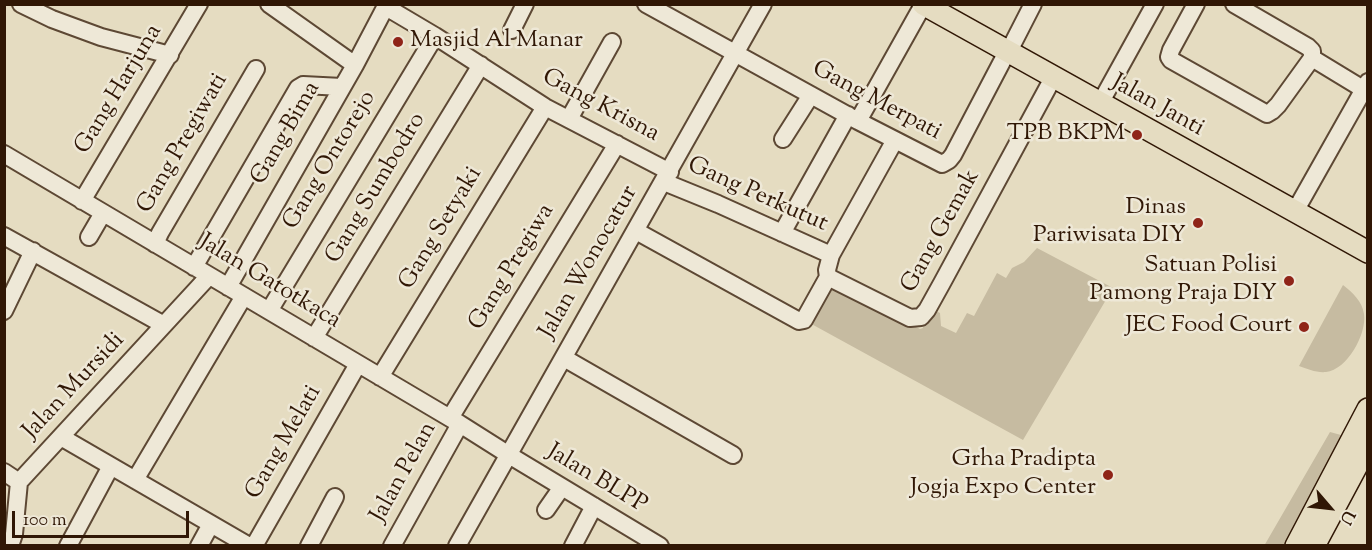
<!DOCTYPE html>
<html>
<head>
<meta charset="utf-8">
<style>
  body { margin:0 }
  #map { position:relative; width:1372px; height:550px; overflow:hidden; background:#e5dcc1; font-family:"Sorts Mill Goudy",serif }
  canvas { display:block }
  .frame { position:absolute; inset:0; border:6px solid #301705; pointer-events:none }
  .north { position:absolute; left:1300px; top:478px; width:60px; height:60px; -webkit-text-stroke:4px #eee8d7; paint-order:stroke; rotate:118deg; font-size:16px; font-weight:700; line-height:24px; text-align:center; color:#301705 }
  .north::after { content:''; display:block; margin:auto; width:21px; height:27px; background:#301705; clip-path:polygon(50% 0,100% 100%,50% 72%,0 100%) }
  .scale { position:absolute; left:12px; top:511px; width:177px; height:27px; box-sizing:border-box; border:3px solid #301705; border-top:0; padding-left:8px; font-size:18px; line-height:21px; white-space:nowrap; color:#301705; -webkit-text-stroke:4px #eee8d7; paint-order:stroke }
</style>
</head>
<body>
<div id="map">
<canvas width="1372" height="550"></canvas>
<div class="frame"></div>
<div class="north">U</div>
<div class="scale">100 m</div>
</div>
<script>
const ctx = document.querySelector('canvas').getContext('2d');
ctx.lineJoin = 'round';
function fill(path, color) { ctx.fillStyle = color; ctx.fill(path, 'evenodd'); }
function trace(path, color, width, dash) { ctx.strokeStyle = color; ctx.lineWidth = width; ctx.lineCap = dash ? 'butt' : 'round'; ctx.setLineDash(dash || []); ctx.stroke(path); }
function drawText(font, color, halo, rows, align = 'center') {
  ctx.font = font + ' "Sorts Mill Goudy",serif'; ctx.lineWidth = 5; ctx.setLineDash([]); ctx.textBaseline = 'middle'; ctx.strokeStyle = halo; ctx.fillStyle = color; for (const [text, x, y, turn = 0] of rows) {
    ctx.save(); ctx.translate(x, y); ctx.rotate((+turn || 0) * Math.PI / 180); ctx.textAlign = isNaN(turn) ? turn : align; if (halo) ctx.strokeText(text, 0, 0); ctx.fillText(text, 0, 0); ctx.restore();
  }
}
fill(new Path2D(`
  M1037 248 1113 288 1023 440 806 321 831 283 920 329 923 328V321L932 309 940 313 941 326 956 333 967 313 974 316 997 273 1006 278 1012 268 1024 262Z
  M1343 285C1353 293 1362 301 1364 314 1367 334 1347 370 1326 372 1317 373 1307 369 1299 366Z
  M1330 432 1341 435 1342 438 1285 545 1264 546Z`), '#c6bba1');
const minor = new Path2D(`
  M21 4 52 19 101 37 170 55
  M269 4 355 65
  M646 4 858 121 942 164 949 160 953 155 1007 52
  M1196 4 1171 50 1169 57 1171 60 1267 114 1272 111 1278 105 1312 58
  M1234 4 1308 47 1312 51V58L1363 89
  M386 7 435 36 545 107 670 172
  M512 30 525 4
  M1011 47 1033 4
  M1103 98 1155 4
  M569 119 612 42
  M858 121 923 5
  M783 139 811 95
  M4 154 460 424 509 455 660 546
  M664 182 718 204 831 255
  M82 201 199 4
  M1298 206 1368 82
  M636 231 799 321 804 320 828 277 827 270 831 255 895 140
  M782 233 848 115
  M4 236 164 325
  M89 237 103 213
  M155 244 160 233 256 69
  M194 267 298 88 303 85 342 87
  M828 277 910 318 921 317 927 310 942 283 1053 78
  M228 287 355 65 387 4
  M4 311 33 251
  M269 311 435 36
  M314 338 481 65
  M564 358 733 455
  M380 377 545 107
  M450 418 617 144
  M61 437 249 546
  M4 472 19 482
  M135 480 244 296
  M546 510 562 487
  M10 546 14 534 19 482 209 276
  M68 546 111 466
  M199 546 211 524
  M254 546 358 364
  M309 546 335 497
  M392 546 460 424
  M457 546 763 4
  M573 546 594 506`);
const major = new Path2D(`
  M923 4 1368 252
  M1296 546 1368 409
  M1314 546 1368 445`);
trace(minor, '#5d4834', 20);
trace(major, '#301705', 24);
trace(minor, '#eee8d7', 16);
trace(major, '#e5dcc1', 21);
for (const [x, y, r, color] of [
  [398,42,6,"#8f2418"],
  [1137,135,6,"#8f2418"],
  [1198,223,6,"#8f2418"],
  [1289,281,6,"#8f2418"],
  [1304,327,6,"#8f2418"],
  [1108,475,6,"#8f2418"]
]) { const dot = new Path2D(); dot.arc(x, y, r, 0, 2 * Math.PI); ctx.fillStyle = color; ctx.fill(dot); trace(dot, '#eee8d7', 2); }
drawText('24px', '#301705', '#eee8d7', [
  ["Masjid Al Manar",410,42,"left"],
  ["TPB BKPM",1125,135],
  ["Dinas",1186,209],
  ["Pariwisata DIY",1186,237],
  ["Satuan Polisi",1277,267],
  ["Pamong Praja DIY",1277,295],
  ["JEC Food Court",1292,327],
  ["Grha Pradipta",1096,461],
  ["Jogja Expo Center",1096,489]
], 'right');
drawText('24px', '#301705', '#eee8d7', [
  ["Gang Harjuna",120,90,-59],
  ["Gang Merpati",876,102,28],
  ["Gang Krisna",600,107,28],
  ["Jalan Janti",1157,107,29],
  ["Gang Bima",287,134,-60],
  ["Gang Pregiwati",184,144,-60],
  ["Gang Ontorejo",331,161,-59],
  ["Gang Sumbodro",377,189,-59],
  ["Gang Perkutut",757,196,24],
  ["Gang Setyaki",442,229,-59],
  ["Gang Gemak",942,232,-61],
  ["Jalan Wonocatur",590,263,-60],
  ["Gang Pregiwa",513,268,-59],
  ["Jalan Gatotkaca",269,283,31],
  ["Jalan Mursidi",75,387,-47],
  ["Gang Melati",285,443,-60],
  ["Jalan Pelan",405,473,-61],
  ["Jalan BLPP",596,480,31]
]);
</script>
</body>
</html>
